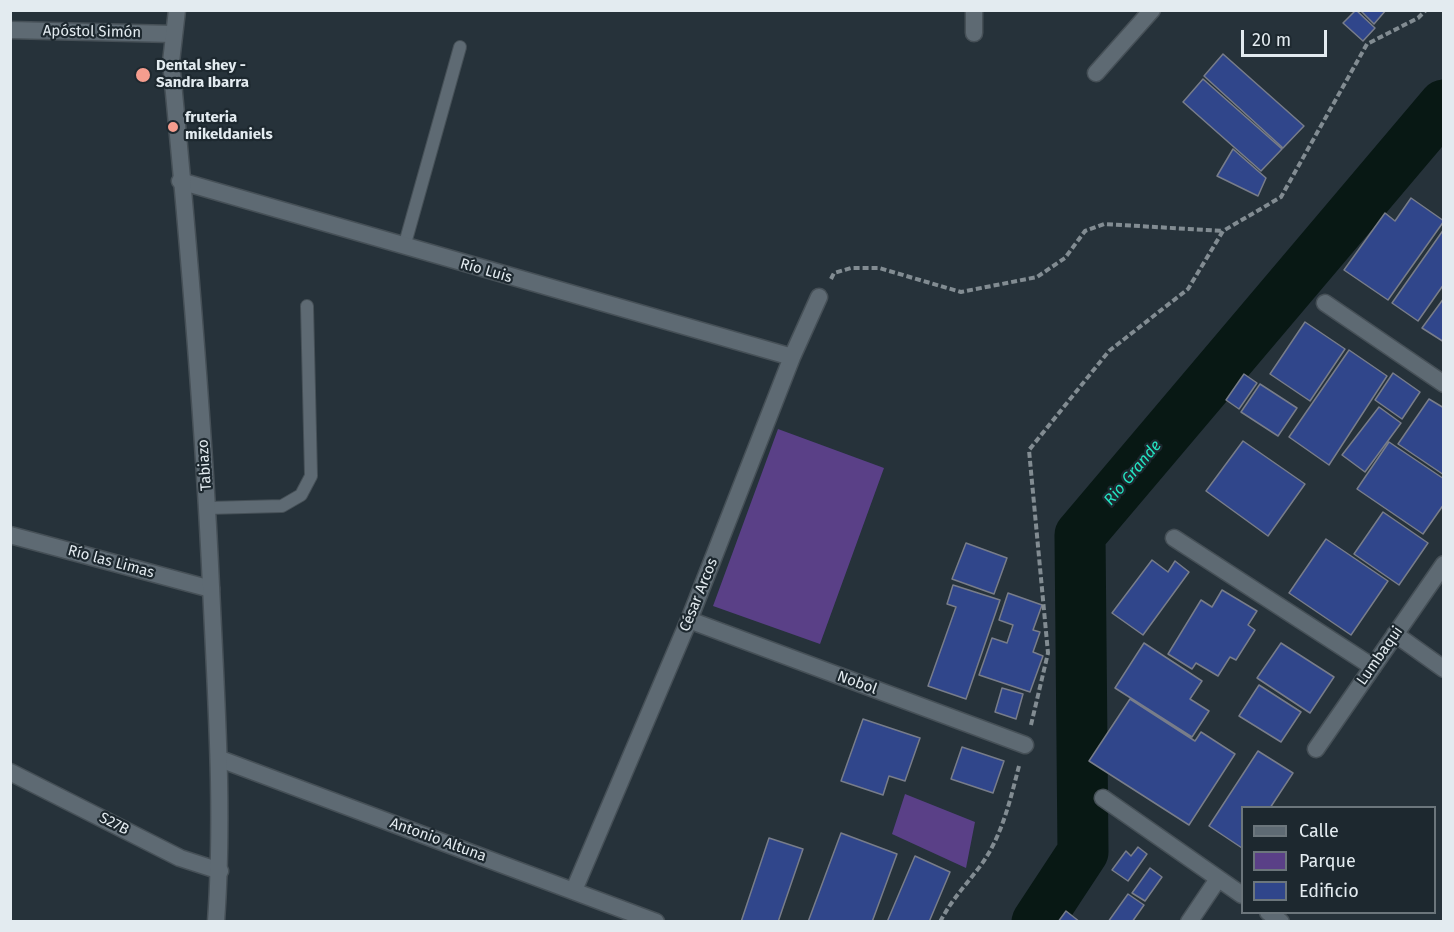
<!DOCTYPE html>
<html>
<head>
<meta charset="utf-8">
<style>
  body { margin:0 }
  #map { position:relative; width:1454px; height:932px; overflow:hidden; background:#26323a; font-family:"Fira Sans",sans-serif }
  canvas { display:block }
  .frame { position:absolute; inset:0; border:12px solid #e3ebf0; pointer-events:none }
  .legend { position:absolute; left:1241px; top:806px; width:195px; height:108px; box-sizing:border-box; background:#1d282f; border:2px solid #6c767c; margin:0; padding:8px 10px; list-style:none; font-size:18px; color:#e3ebf0 }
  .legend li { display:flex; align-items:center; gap:12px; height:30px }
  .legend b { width:30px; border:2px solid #6c767c }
  .scale { position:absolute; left:1241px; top:30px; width:86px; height:27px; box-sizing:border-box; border:3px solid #e3ebf0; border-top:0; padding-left:8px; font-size:18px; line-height:21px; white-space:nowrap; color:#e3ebf0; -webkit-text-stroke:4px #1d282f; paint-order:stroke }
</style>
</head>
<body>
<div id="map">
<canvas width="1454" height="932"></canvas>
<div class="frame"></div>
<ul class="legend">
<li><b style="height:8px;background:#5e6a73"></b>Calle</li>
<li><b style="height:16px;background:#5a4087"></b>Parque</li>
<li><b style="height:16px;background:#30468b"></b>Edificio</li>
</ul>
<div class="scale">20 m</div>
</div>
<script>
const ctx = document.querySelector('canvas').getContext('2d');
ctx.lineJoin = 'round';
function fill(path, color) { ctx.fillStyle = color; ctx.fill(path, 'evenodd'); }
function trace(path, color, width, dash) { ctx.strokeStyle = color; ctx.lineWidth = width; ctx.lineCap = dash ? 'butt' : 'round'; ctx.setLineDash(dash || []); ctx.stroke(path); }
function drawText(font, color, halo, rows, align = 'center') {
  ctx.font = font + ' "Fira Sans",sans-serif'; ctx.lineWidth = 4.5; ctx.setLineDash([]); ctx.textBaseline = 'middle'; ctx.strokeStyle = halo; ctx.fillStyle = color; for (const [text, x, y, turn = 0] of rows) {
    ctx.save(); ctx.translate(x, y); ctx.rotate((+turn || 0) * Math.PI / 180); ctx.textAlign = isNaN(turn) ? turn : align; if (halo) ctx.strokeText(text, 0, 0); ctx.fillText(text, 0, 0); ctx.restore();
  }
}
fill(new Path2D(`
  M778 429 884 468 820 644 713 606Z
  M905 794 975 822 966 868 892 834Z`), '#5a4087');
trace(new Path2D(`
  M1037 922 1083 852 1080 535 1444 105`), '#081814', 51);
const building = new Path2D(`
  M1356 10 1375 28 1363 41 1343 23Z
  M1360 10H1386L1374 24Z
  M1223 54 1304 126 1283 148 1204 76Z
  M1203 79 1282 149 1261 171 1183 102Z
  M1233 149 1266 178 1258 196 1217 176Z
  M1411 198 1444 221 1388 300 1344 270 1385 213 1395 221Z
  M1444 229V284L1418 321 1392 303Z
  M1444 298V342L1422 328Z
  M1305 322 1345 349 1310 401 1270 374Z
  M1349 350 1387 376 1329 465 1289 437Z
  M1393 373 1420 392 1402 419 1375 400Z
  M1244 374 1257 383 1239 409 1226 400Z
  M1260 384 1297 408 1278 436 1241 412Z
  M1429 399 1444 408V475L1398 444Z
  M1379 407 1401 423 1365 472 1342 455Z
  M1243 441 1305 484 1268 536 1206 491Z
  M1389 442 1444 479V504L1423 534 1357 489Z
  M1383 512 1428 543 1399 585 1354 554Z
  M1326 539 1388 581 1351 635 1289 593Z
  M966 543 1007 558 994 594 952 579Z
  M1152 560 1168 572 1175 561 1189 572 1143 635 1112 613Z
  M953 585 1000 600 966 699 928 686 956 607 947 604Z
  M1222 590 1257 611 1248 625 1255 630 1236 660 1230 657 1218 676 1196 663 1192 669 1168 654 1201 600 1212 607Z
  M1008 593 1042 605 1033 630 1040 632 1033 652 1043 656 1030 692 979 675 992 638 1007 643 1013 625 999 620Z
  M1144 643 1202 681 1190 699 1209 711 1192 737 1115 688Z
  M1281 643 1334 677 1310 713 1257 678Z
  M1259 685 1301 712 1281 742 1239 716Z
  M1002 688 1023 694 1016 719 995 712Z
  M1130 699 1195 741 1201 732 1235 754 1189 825 1089 761Z
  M863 719 920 738 905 781 889 776 883 795 841 781Z
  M962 747 1004 761 993 793 951 779Z
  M1258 751 1293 773 1270 808H1242V848L1209 826Z
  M841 833 897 854 872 922H808Z
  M769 838 803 849 778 922H741Z
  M1138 847 1147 854 1128 881 1112 870 1126 851 1131 856Z
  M915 856 950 872 929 922H887Z
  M1150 868 1162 877 1145 901 1132 893Z
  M1128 894 1144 905 1132 922H1108Z
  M1066 911 1080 922H1058Z`);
fill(building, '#30468b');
trace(building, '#787d8a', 1.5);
const service = new Path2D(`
  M404 247 460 47
  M208 508 282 506 301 495 311 476 307 306`);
const minor = new Path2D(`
  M974 10V33
  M10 30 173 34
  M1096 73 1152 10
  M180 181 792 357
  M1325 303 1444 384
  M10 535 211 589
  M1174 538 1373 667
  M689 620 1025 745
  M1395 634 1444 669
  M1316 749 1444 564
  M220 759 656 922
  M10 772 180 858 220 871
  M1103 798 1242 895
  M574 890 689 620 792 357 819 297
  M1268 912 1281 922
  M1189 922 1218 879`);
const tertiary = new Path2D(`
  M177 10 171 62C188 236 203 411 211 586 216 698 224 809 216 922`);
trace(service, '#465057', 14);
trace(minor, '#465057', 19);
trace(tertiary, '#465057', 19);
trace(new Path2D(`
  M831 279 834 273 851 268H879L961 292 1037 277 1065 258 1085 231 1104 224 1223 231
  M1031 725 1048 653 1029 450 1109 351 1188 289 1223 231 1281 197 1367 44 1418 18 1426 10
  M940 922C952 899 966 885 981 865 1002 836 1010 801 1019 766`), '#828c92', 4, [6, 3]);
trace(service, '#5e6a73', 12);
trace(minor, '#5e6a73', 16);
trace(tertiary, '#5e6a73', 16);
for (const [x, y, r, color] of [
  [143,75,8,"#f59d8e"],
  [173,127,6,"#f59d8e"]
]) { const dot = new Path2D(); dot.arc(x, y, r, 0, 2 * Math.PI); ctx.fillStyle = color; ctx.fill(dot); trace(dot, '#1d282f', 2); }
drawText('15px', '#e3ebf0', '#1d282f', [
  ["Apóstol Simón",92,32,1],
  ["Río Luis",486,271,16],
  ["Tabiazo",205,465,-94],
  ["Río las Limas",111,562,15],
  ["César Arcos",699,595,-68],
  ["Lumbaqui",1380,656,-55],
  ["Nobol",857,683,20],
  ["S27B",114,824,27],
  ["Antonio Altuna",438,840,20]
]);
drawText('bold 15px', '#e3ebf0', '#1d282f', [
  ["Dental shey -",156,66],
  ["Sandra Ibarra",156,83],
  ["fruteria",185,118],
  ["mikeldaniels",185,135]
], 'left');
drawText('italic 16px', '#24e4c2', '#1d282f', [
  ["Rio Grande",1133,473,-50]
]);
</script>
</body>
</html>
